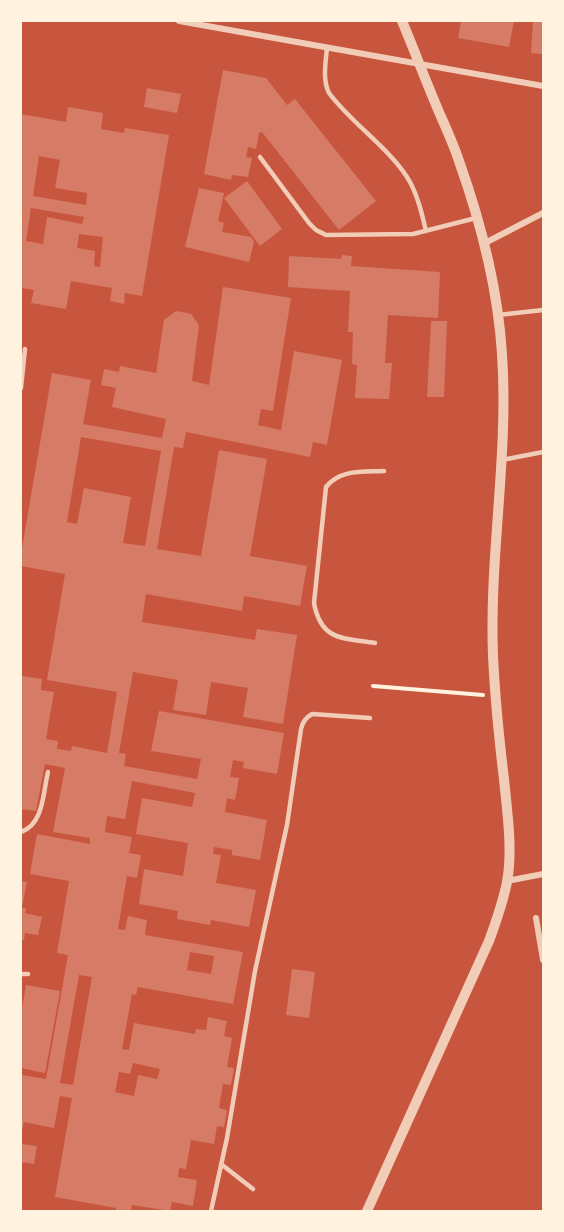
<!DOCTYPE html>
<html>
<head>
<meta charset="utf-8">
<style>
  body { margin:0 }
  #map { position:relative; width:564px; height:1232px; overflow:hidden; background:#c8553d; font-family:"Roboto Condensed",sans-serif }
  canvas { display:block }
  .frame { position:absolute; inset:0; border:22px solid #fff3e0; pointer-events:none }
</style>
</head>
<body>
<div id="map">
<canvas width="564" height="1232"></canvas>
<div class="frame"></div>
</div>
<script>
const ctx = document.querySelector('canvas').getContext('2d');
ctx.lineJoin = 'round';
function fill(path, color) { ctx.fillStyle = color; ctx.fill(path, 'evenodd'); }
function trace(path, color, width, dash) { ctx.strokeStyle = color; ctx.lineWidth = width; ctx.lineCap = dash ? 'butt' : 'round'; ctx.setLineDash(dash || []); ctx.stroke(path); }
fill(new Path2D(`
  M461 21H514L509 47 458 38Z
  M533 21H543V54L531 53Z
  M223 70 266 78 287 105 295 99 376 201 339 230 262 132 259 133 256 149 248 147 246 157 252 158 248 177 232 175 231 180 204 174Z
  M147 88 181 94 177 113 144 107Z
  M68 107 103 113 101 129 124 133 125 128 169 135 142 296 125 293 124 304 110 301 112 288 71 281 66 309 31 303 34 290 21 288V114L66 122ZM39 156 60 160 55 188 87 193 86 205 33 196ZM31 208 84 217 82 224 47 217 43 244 26 241ZM79 234 103 237 100 267 94 266 95 251 77 248Z
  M247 181 282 229 260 246 224 198Z
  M199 188 224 193 218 221 224 223 222 232 251 237 254 242 249 262 185 247Z
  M342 255 352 256 351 266 440 272 438 318 388 315 385 363H392L389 399 355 398 357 365 352 364 353 332H348L350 291 288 287 289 256 341 259Z
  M223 287 291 298 273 411 261 409 258 425 281 430 294 351 342 360 327 445 313 442 310 457 186 432 183 448 174 447 157 549 201 556 219 450 267 459 250 556 307 566 300 606 244 596 242 611 146 594 142 622 255 640 257 629 297 635 283 724 243 717 248 688 211 682 206 715 173 710 178 680 133 672 119 753 126 754 124 766 197 779 201 759 151 751 159 711 284 733 277 774 243 768 244 762 233 760 230 777 239 778 235 800 227 798 225 812 267 820 260 860 232 855V850L214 847 213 854 221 855 216 883 256 890 249 927 211 920 210 925 177 919 178 911 139 904 144 869 183 876 188 843 136 834 142 798 192 807 195 793 132 781 125 819 107 816 105 832 132 837 129 853 141 855 137 878 127 876 118 929 125 930 128 916 147 920 145 935 243 952 233 1004 138 987 136 995 132 994 122 1049 129 1050 134 1023 195 1034 196 1029 206 1030 208 1017 227 1021 224 1036 232 1038 227 1067 234 1068 231 1085 223 1084 219 1108 227 1110 224 1127 217 1126 214 1144 191 1140 186 1169 179 1168 178 1177 197 1180 193 1206 172 1202 170 1211 132 1205 131 1211H116V1208L55 1197 72 1098 60 1096 54 1128 24 1122 22 1130H21V1075L46 1079 68 955 57 953 69 881 30 874 37 834 90 844V838L53 832 65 768 45 764 36 811 21 809V684L22 676 42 679 41 690 54 692 46 739 58 741 57 749 71 751 72 746 107 753 117 692 47 680 65 574 21 566V554L52 373 91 380 83 424 162 438 166 419 112 407 116 388 101 385 104 369 119 372 120 366 156 373 164 320 176 311 191 314 199 325 192 381 209 385ZM81 437 161 451 145 546 123 543 131 497 84 488 77 524 67 522ZM190 952 214 956 211 974 187 970ZM79 975 92 977 73 1085 60 1083ZM133 1063 160 1069 157 1079 138 1075 134 1096 115 1092 119 1072 130 1074Z
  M431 321H447L444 397H427Z
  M21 881 27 882 22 908H26L25 913 42 917 38 935 25 933 24 940H21Z
  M292 969 315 972 309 1018 286 1015Z
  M26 985 60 991 45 1073 21 1068V1014Z
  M21 1144 37 1146 34 1164 21 1162Z`), '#d67c66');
trace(new Path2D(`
  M373 686 483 695`), '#fff3e0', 4);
trace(new Path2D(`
  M327 47C326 62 322 79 329 93 352 124 392 150 410 182 418 197 422 214 426 231
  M260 157 309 223 316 230 326 235 413 234 476 218
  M498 315 543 310
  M21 388 25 349
  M502 460 543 452
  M375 643C343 638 321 641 314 603L326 487C340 469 363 472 384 471
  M21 832C44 824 43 792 48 772
  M21 974H28
  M221 1164 253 1189
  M211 1211 227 1138 255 971 287 825 301 729C303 722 305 718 312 714L370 718`), '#f1ccb7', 4.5);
trace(new Path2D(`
  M179 21 543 86
  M485 243 543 213
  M507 881 543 874
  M536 918 543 960`), '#f1ccb7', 6);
trace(new Path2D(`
  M367 1211 489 941C496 922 503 902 507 882 513 850 507 811 504 779 499 738 495 697 493 656 489 555 509 455 502 354 498 288 481 223 459 161 452 140 442 120 434 100 423 74 413 47 402 21`), '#f1ccb7', 10);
</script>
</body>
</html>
